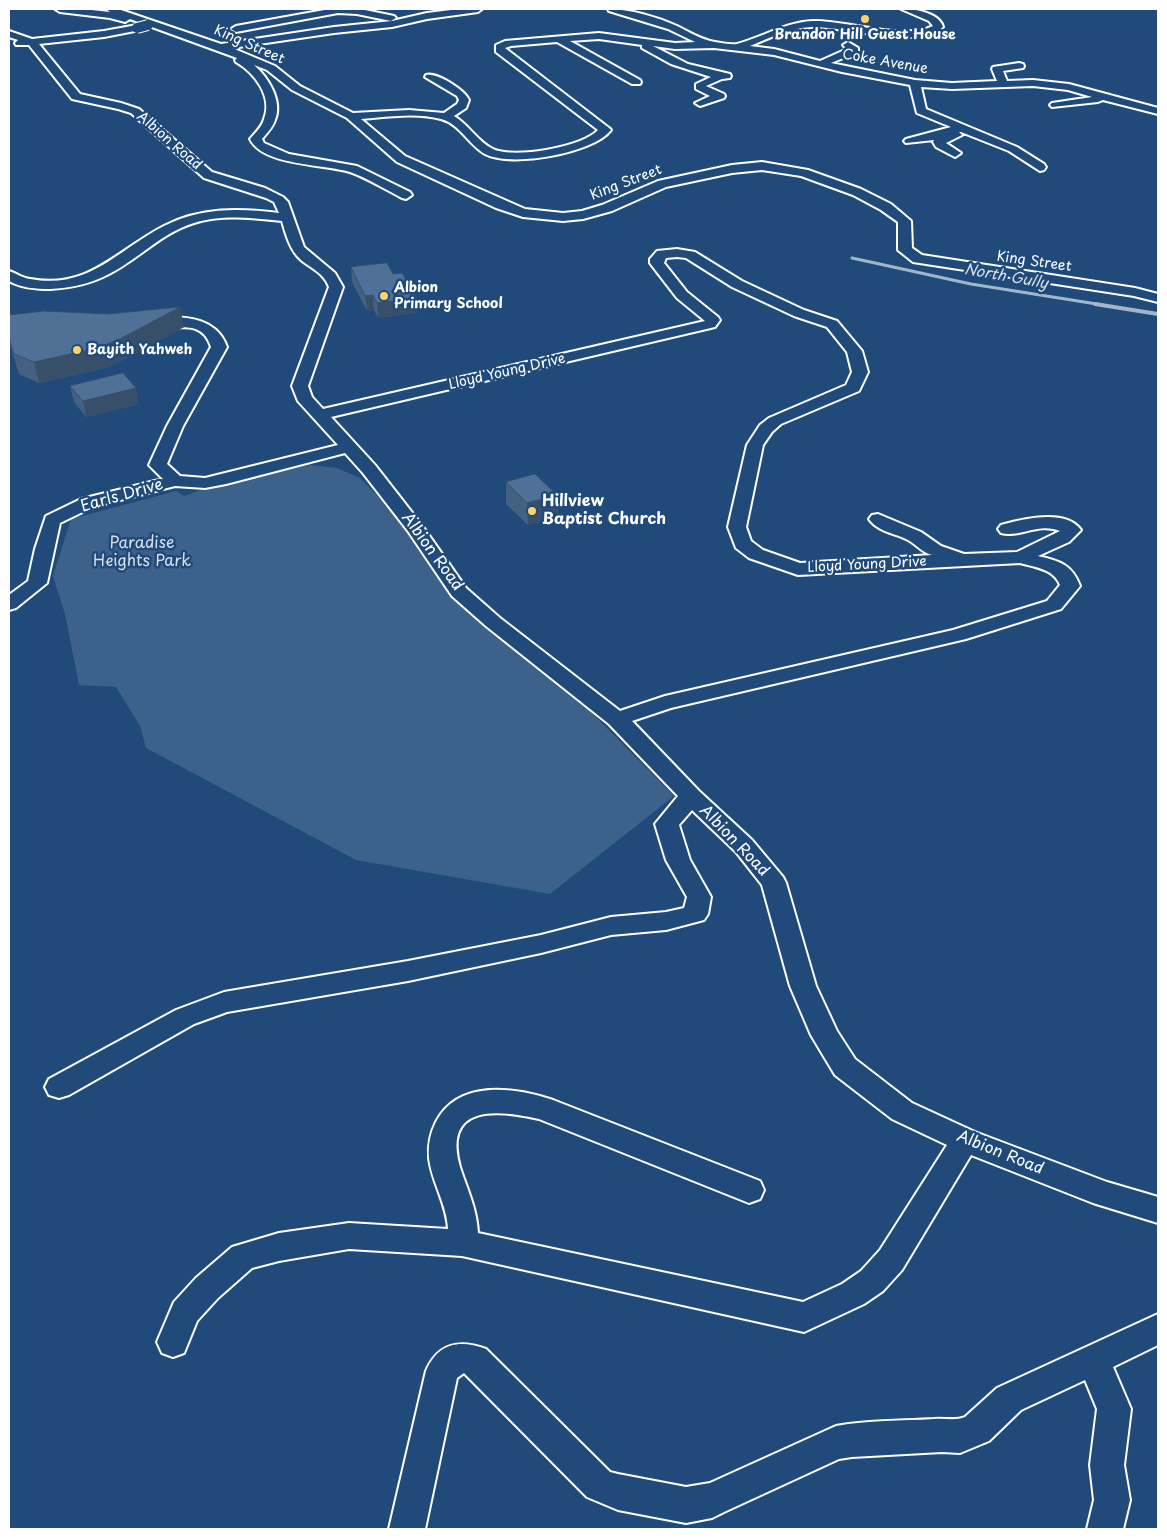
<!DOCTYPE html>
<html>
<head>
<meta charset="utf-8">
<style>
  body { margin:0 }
  #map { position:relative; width:1167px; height:1538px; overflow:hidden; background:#1f4a7a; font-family:"Playpen Sans",sans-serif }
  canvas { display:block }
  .frame { position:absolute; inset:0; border:10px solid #fff; pointer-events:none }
</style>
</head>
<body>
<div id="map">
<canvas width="1167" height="1538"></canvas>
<div class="frame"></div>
</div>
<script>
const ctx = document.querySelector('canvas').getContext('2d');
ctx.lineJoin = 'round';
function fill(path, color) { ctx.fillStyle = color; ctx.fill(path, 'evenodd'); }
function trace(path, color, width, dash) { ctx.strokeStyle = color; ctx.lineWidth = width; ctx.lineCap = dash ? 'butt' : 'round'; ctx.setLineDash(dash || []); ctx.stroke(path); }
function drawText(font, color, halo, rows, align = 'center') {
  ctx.font = font + ' "Playpen Sans",sans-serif'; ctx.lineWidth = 5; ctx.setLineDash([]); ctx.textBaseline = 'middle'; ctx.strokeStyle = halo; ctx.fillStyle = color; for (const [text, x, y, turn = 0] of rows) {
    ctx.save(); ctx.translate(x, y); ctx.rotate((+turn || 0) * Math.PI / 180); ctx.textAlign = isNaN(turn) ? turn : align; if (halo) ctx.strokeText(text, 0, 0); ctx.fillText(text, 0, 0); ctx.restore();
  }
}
fill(new Path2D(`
  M311 465 337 468 360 478 674 796 550 894 356 860 146 748 140 726 116 687 79 685 65 614 53 576 71 519 176 491 184 496C226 481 268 471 311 465Z`), '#3c618b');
trace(new Path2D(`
  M852 258 971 284 1103 305`), '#a3b5c8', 3);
trace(new Path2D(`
  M1095 304 1158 314`), '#a3b5c8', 4);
const minor = new Path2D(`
  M55 9H82L110 12 106 9H118L221 44 334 27 392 21 427 13 459 9H482L478 12 427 19 392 27 334 33 232 48 275 66 300 86 353 113 409 110 444 113 457 104 459 100 457 96 425 77 426 75C437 72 465 90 469 100L466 108 454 116C469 125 478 142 493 149 514 159 583 147 598 130L496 52V45L505 41 599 33 675 43 695 42 668 29 609 11 608 9C630 9 657 17 677 26 689 32 702 40 715 42 722 43 732 45 737 44 763 37 786 22 813 21 847 20 903 41 933 26L929 21 901 9C913 8 940 13 943 27 921 50 843 26 812 27 790 28 769 38 750 46L774 49 820 61 847 49 843 45 848 42 858 48V52L831 63 915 80 952 83 997 81 992 69 993 67 1019 63 1023 64 1024 66 1023 68 1003 71 1007 81 1033 80 1069 84 1158 108V114L1103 100 1098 102 1052 107 1050 105 1052 103 1092 97 1068 90 1033 86 952 89 921 87 926 109 1017 147 1044 164 1046 167 1044 170 1040 171 1009 151 961 132H959L962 135 946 143 961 153 955 157 936 147 933 142 934 140 906 143 904 141 906 139 951 127 917 113 910 85 842 72 774 55 714 48 675 49 653 46 688 64 730 74 731 76 730 78 722 79 706 86 724 94 725 96 724 98 700 106 695 103 710 96 696 89V84L711 77 671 64 642 48V45L599 39 570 41 640 80 641 82 640 84H632L557 42 511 46 505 48 609 128 611 130C594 153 511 168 485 154 469 145 460 124 441 119 416 112 386 117 361 119L405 156 525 209 563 213 582 211 602 205 658 181 732 165 762 162 808 170 861 189 891 204 911 221 912 248 922 255 1135 288 1158 294V302L1134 296 913 262 898 250V222L881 210 853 195 801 176 762 170 732 173 666 187 612 211 583 219 563 221 523 217 496 208 397 162 347 118 292 90 267 70 254 65C268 77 283 101 275 120 273 127 267 133 262 139L264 143 289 154 357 166 410 192 412 195 406 199 402 198C385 189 367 178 350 172 324 164 263 166 250 139 255 133 262 127 264 119 273 97 255 73 236 62L235 60 237 58 130 19 125 22 110 18 60 12Z
  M330 9H360L394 16 396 18 391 21 357 14 338 13 236 32 231 29 236 26Z
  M137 25 140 26V30L104 37 39 44 80 94 121 103 139 109 212 172 265 188 283 197 288 202 304 247 335 273 343 287 308 386 312 397 323 409 705 321 677 298 650 263V259L657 251 677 249 695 252 742 281 804 310 837 321 862 351 868 372 859 391 781 424 772 432 763 445 746 527 751 541 763 550 800 563 932 555C923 553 917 545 908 540 895 533 878 532 869 519L872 515 878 514 921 532 941 546 964 554 1017 552 1060 531C1039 522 1019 538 1001 533L998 529 1001 525C1022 519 1066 508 1081 530L1069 542 1038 556C1059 561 1072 564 1080 586L1061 609 966 639 671 708 632 721 699 791 752 840 783 877 786 883 816 986 837 1031 855 1059 912 1103 975 1132 1107 1182 1158 1197V1223L1093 1203 971 1155 902 1270 883 1291 864 1304 804 1332 462 1256 349 1249 279 1261 252 1268 218 1298 197 1321 184 1353 173 1357 162 1353 157 1342 174 1302 196 1278 232 1247 279 1233 349 1223 448 1229C447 1204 432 1183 429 1158 428 1145 430 1134 436 1122 458 1079 515 1087 553 1100L760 1181 764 1190 760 1199 749 1203 539 1119C499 1110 442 1103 460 1167 467 1189 477 1209 478 1233L803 1302 842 1284 861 1271 880 1250 947 1145 892 1119 835 1075 811 1035 790 986 762 885 736 852 692 810 679 825 690 860 711 897 708 914 704 920 666 930 611 935 541 953 408 981 227 1012 194 1024 69 1095 59 1098 49 1095 45 1087 49 1079 176 1010 224 992 408 961 541 935 611 917 666 912 684 908 687 897 666 860 655 824 678 796 609 724 486 626 452 596 408 531 363 473 345 453 226 484 205 488 175 486 93 507 60 523 47 583 16 608 9 610V595L28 581 35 549 46 516 81 499 163 479 149 465 167 426 211 347C201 315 171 333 148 327L146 324 148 321C177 314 216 315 227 347L183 426 167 464 180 476 205 478 338 445 298 401 292 386 329 287C324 273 312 269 301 260 290 250 286 235 282 221 253 218 222 214 194 223 161 233 139 259 109 274 90 284 70 288 50 289 36 289 21 288 9 281V271C16 273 22 278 30 279 89 290 117 250 164 226 200 207 240 208 279 213L274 202 266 198 204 178 131 113 118 109 72 99 29 45H16L15 43 18 40 9 37V31L32 39 104 31ZM677 257 686 258 732 287 794 316 827 327 847 352 852 372 846 385 769 418 760 425 747 445 728 527 736 548 749 558 798 575 1020 563C1035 567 1054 569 1060 585L1047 601 953 630 665 696 620 711 500 618 466 588 421 524 375 465 331 417 715 327 720 320 718 317 687 292 664 263 666 258Z
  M1158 1314V1345L1113 1367 1131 1409 1124 1465 1130 1500 1123 1529H1087L1094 1500 1090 1465 1097 1409 1085 1380 1021 1410 989 1441 960 1453 942 1452 852 1457 839 1459 724 1512 712 1518 686 1523 618 1510 587 1497 464 1373 457 1378 425 1529H389L426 1371C438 1343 459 1339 486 1349L610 1472 618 1474 686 1487 710 1483 836 1426C868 1420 901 1421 934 1419 944 1418 956 1421 965 1417L997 1388Z`);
trace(minor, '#fff', 4);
fill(minor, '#1f4a7a');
const minorBridge = new Path2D(`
  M137 28 148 25`);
trace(minorBridge, '#fff', 12, []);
trace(minorBridge, '#1f4a7a', 10);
fill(new Path2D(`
  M351 267 393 274 418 313 378 318 374 310 367 311 352 282Z
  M9 315 184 327 126 359 101 369 39 383 19 374 9 342Z
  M70 386 139 404 86 417 74 402Z
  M506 482 557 495 558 517 528 525 506 504Z`), '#456182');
fill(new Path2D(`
  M373 295 374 310 367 311 365 296Z
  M417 298 418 313 378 318 377 303Z
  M180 307 184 327 126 359 101 369 39 383 34 362Z
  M136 388 139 404 86 417 83 401Z
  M557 495 558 517 528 525 527 503Z`), '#384f6a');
const building = new Path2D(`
  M387 263 393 274 402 273 417 298 377 303 373 295 365 296 351 267Z
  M180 307 122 338 97 348 34 362 14 354 9 338V315L44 311 108 314Z
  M123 373 136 388 83 401 70 386Z
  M535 474 557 495 527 503 506 482Z`);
fill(building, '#507197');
trace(building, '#384f6a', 1);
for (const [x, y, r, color] of [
  [865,19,5,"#ffd166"],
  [384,296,5,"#ffd166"],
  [77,350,5,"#ffd166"],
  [532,511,5,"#ffd166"]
]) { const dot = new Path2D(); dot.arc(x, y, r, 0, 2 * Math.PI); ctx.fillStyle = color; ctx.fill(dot); trace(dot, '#1f4a7a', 2); }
drawText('bold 14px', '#fff', '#1f4a7a', [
  ["Brandon Hill Guest House",865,35,"center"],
  ["Albion",394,288],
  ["Primary School",394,304],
  ["Bayith Yahweh",87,350]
], 'left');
drawText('14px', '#fff', '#1f4a7a', [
  ["King Street",249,45,24],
  ["Coke Avenue",885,62,10],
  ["Albion Road",169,141,41],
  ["King Street",626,183,-21],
  ["King Street",1034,262,8],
  ["Lloyd Young Drive",507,372,-13],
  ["Lloyd Young Drive",867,565,-3]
]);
drawText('italic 15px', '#d8e0e8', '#1f4a7a', [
  ["North Gully",1006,277,10]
]);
drawText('16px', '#fff', '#1f4a7a', [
  ["Earls Drive",122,496,-16],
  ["Albion Road",432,552,54],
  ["Albion Road",734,841,46],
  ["Albion Road",1000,1153,22]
]);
drawText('bold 16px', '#fff', '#1f4a7a', [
  ["Hillview",542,502],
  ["Baptist Church",542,520]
], 'left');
drawText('16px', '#d8dfe8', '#1f4a7a', [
  ["Paradise",142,544],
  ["Heights Park",142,562]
]);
</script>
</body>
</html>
